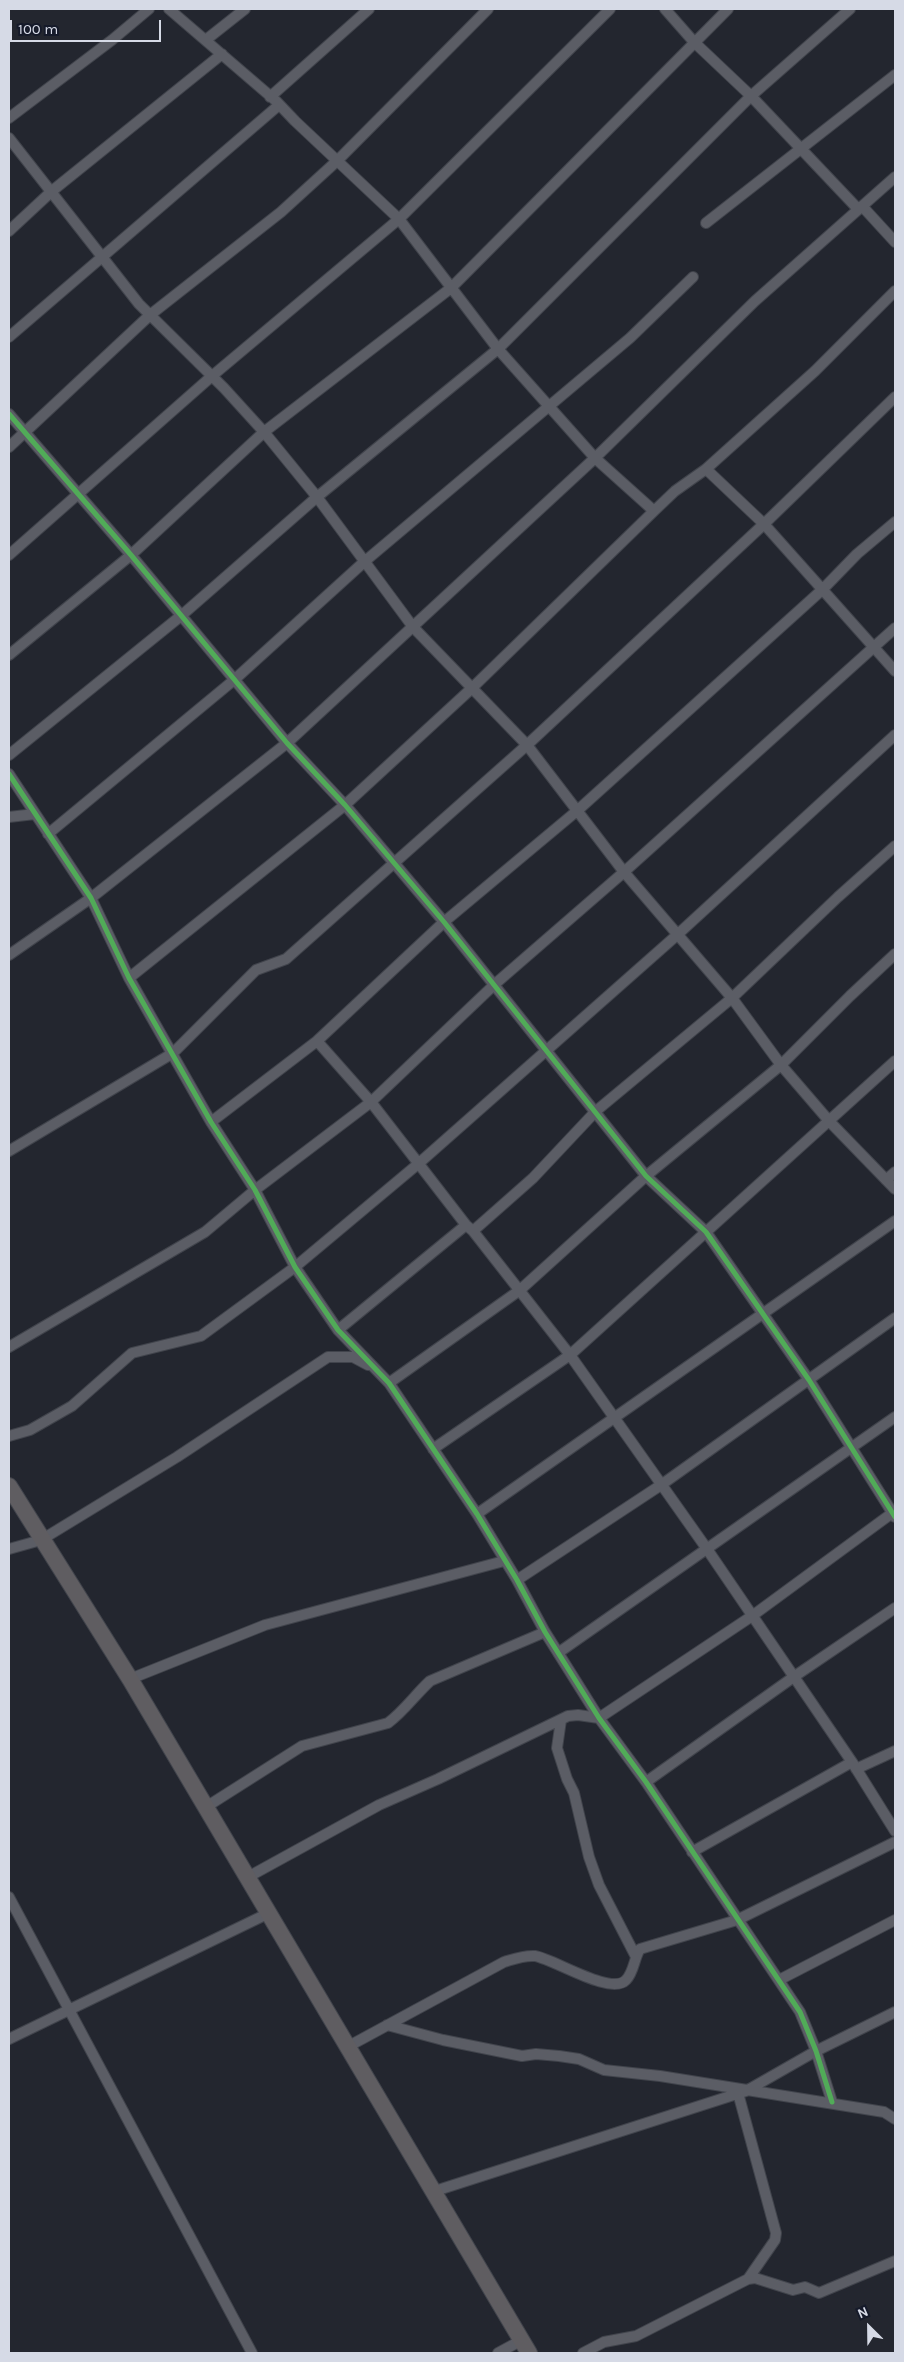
<!DOCTYPE html>
<html>
<head>
<meta charset="utf-8">
<style>
  body { margin:0 }
  #map { position:relative; width:904px; height:2362px; overflow:hidden; background:#23262f; font-family:Karla,sans-serif }
  canvas { display:block }
  .frame { position:absolute; inset:0; border:10px solid #d6dae6; pointer-events:none }
  .north { position:absolute; left:844px; top:2302px; width:50px; height:50px; -webkit-text-stroke:4px #151a2a; paint-order:stroke; rotate:337deg; font-size:14px; font-weight:700; line-height:20px; text-align:center; color:#d6dae6 }
  .north::after { content:''; display:block; margin:auto; width:18px; height:22px; background:#d6dae6; clip-path:polygon(50% 0,100% 100%,50% 72%,0 100%) }
  .scale { position:absolute; left:10px; top:20px; width:151px; height:22px; box-sizing:border-box; border:2px solid #d6dae6; border-top:0; padding-left:6px; font-size:15px; line-height:18px; white-space:nowrap; color:#d6dae6; -webkit-text-stroke:4px #151a2a; paint-order:stroke }
</style>
</head>
<body>
<div id="map">
<canvas width="904" height="2362"></canvas>
<div class="frame"></div>
<div class="north">N</div>
<div class="scale">100 m</div>
</div>
<script>
const ctx = document.querySelector('canvas').getContext('2d');
ctx.lineJoin = 'round';
function trace(path, color, width, dash) { ctx.strokeStyle = color; ctx.lineWidth = width; ctx.lineCap = dash ? 'butt' : 'round'; ctx.setLineDash(dash || []); ctx.stroke(path); }
const street = new Path2D(`
  M169 9 276 101 295 121 399 219 498 349 595 458 654 511 675 491 706 469 764 524 895 671
  M665 9 694 42 751 96 858 209
  M207 39 245 9
  M270 97 369 9
  M9 118 112 40 149 9
  M9 138 139 304 224 388 264 432 317 497 413 627 527 745 624 872 732 998 781 1065 830 1122 895 1189
  M862 206 895 242
  M706 223 895 75
  M9 231 52 191 222 54
  M9 337 279 105
  M9 414 131 555 287 743 345 805 444 922 646 1176 706 1232 809 1380 895 1517
  M9 447 150 315 281 212 338 160 488 9
  M706 469 815 371 895 291
  M9 555 212 376 399 219 610 9
  M9 655 131 555 264 432 451 288 728 9
  M9 755 182 615 317 497 498 349 751 96 850 9
  M9 774 91 898 129 978 211 1122 255 1190 295 1267 338 1330 389 1383 477 1514 517 1580 545 1632 599 1718 646 1782 800 2012 816 2051 832 2102
  M9 817 35 814
  M48 834 234 680 364 562 630 338 693 277
  M9 955 91 898 287 743 595 458 755 301 895 177
  M129 978 345 805 471 689 654 511
  M317 1041 371 1102 466 1225 473 1231 570 1355 707 1549 852 1762 895 1831
  M211 1122 317 1041 444 922 578 810 823 589 857 554 895 522
  M9 1151 173 1053 256 970 286 959 527 745 764 524 895 397
  M886 1180 895 1172
  M473 1231 533 1178 596 1111 732 998 838 897 895 846
  M338 1330 466 1225
  M9 1347 205 1232 255 1190 371 1102 495 984 624 872 895 628
  M389 1383 520 1290 646 1176 781 1065 850 996 895 954
  M9 1436 30 1430 72 1406 132 1353 201 1336 295 1267 418 1164 677 935 895 735
  M433 1449 570 1355 895 1061
  M477 1514 895 1221
  M9 1549 41 1540 177 1457 328 1357H353L368 1365
  M517 1580 661 1485 895 1318
  M558 1653 895 1417
  M130 1679 265 1625 504 1561
  M561 1720 557 1748 567 1779 574 1793 589 1857 599 1885 635 1955
  M856 1769 895 1751
  M646 1782 795 1676 895 1608
  M206 1807 302 1746 388 1723C404 1711 415 1695 430 1681L545 1632
  M692 1852 852 1762
  M248 1877 379 1805 438 1779 568 1716 578 1715 599 1718 752 1616 895 1511
  M9 1897 252 2353
  M779 1980 895 1920
  M387 2025 443 2040 522 2056 536 2054 559 2056 579 2059 604 2070 660 2076 884 2112 895 2119
  M9 2039 269 1913
  M349 2046 504 1962C514 1959 524 1955 535 1956 554 1959 611 1996 626 1980 634 1972 634 1958 640 1949L737 1920 895 1842
  M738 2093 776 2233 775 2240 748 2279
  M435 2191 746 2091 816 2051 895 2012
  M498 2353 522 2340
  M583 2353 604 2342 636 2336 748 2279 755 2278 793 2290 805 2287 819 2293 895 2261`);
const primary = new Path2D(`
  M9 1486 130 1679 529 2353`);
trace(street, '#41444c', 12);
trace(primary, '#41444c', 18);
trace(street, '#5b5d65', 10);
trace(primary, '#5f5d61', 16);
trace(new Path2D(`
  M9 414 131 555 287 743 345 805 444 922 646 1176 706 1232 809 1380 895 1517
  M9 774 91 898 129 978 211 1122 255 1190 295 1267 338 1330 389 1383 477 1514 517 1580 545 1632 599 1718 646 1782 800 2012 816 2051 832 2102`), '#51ab58', 5);
</script>
</body>
</html>
